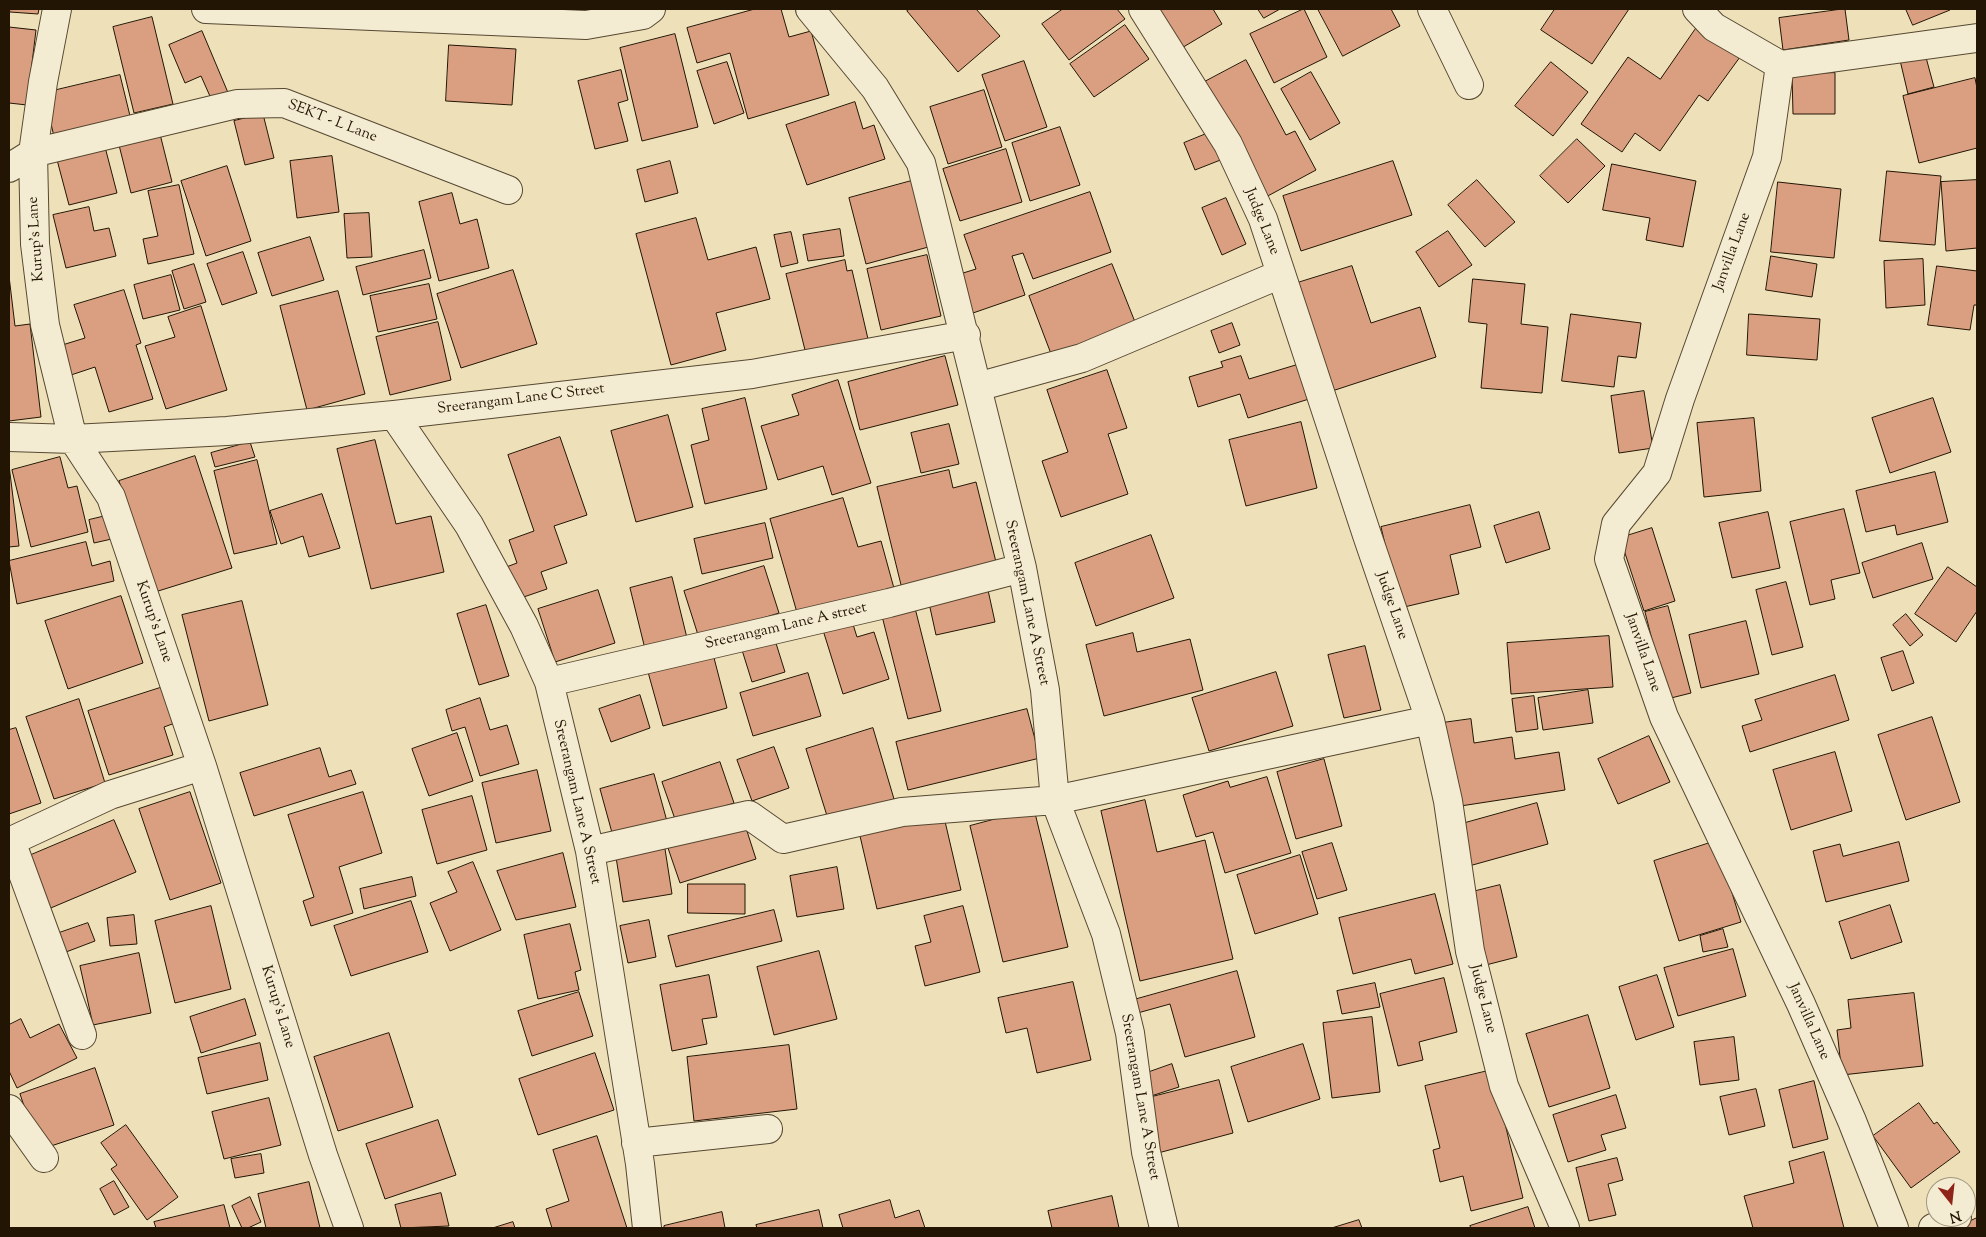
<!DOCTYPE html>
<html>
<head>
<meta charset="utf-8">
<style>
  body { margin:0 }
  #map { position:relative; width:1986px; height:1237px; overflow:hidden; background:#eee1ba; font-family:"Sorts Mill Goudy",serif }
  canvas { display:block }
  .frame { position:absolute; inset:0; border:10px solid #231503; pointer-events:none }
  .north { position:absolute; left:1926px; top:1177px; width:50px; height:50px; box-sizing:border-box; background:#f4ecd2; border:1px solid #a0967f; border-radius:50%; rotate:164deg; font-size:14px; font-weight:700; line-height:20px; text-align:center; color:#231503 }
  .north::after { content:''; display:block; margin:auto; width:18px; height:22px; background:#8f2418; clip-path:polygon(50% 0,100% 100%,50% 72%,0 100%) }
</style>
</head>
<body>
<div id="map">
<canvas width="1986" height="1237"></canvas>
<div class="frame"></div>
<div class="north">N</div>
</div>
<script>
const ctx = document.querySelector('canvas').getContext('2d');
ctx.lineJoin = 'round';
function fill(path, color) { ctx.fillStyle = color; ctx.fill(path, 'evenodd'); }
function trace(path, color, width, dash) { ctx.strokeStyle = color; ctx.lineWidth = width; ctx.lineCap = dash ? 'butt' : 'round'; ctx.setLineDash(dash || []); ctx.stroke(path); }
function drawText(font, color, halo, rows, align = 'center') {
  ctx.font = font + ' "Sorts Mill Goudy",serif'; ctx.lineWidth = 4; ctx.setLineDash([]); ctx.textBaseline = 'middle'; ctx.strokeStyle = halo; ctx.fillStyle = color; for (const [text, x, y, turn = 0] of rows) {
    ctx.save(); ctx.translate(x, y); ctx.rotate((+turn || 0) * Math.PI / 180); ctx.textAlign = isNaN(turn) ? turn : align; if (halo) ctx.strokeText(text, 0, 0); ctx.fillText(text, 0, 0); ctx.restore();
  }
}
const building = new Path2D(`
  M10 9H39L38 14 10 12Z
  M755 9H781L789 37 811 31 829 95 748 119 730 53 697 63 687 28Z
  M910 9H976L1000 36 958 72 907 11Z
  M1063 9H1117L1125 19 1069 60 1042 24Z
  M1156 9H1213L1222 24 1180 49Z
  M1258 9H1280L1264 18Z
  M1304 9 1327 57 1274 83 1250 34Z
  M1318 9H1391L1400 26 1343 56Z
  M1555 9H1629L1592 64 1541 30Z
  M1845 9 1849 40 1783 50 1779 18Z
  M1906 9H1950V10L1913 25Z
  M152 17 173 104 134 113 113 27Z
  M1125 25 1149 59 1094 97 1070 64Z
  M9 27 36 30 27 105 9 103Z
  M1697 27 1740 57 1708 101 1699 95 1660 151 1635 133 1622 152 1581 124 1628 57 1660 79Z
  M202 31 229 95 213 103 201 76 185 83 169 45Z
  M675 34 698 127 642 141 620 48Z
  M449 45 516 49 512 105 446 101Z
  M1924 50 1934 87 1908 94 1899 56Z
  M1246 60 1286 135 1295 131 1316 170 1264 198 1195 87Z
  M1024 61 1047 127 1005 141 982 75Z
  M727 62 744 113 714 124 697 71Z
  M1551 62 1588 92 1553 136 1515 106Z
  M621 70 628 100 618 103 628 141 595 149 578 81Z
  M1311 72 1340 123 1310 140 1281 89Z
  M1835 73V114H1793L1792 74Z
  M120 75 132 124 55 141 44 93Z
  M1975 78 1977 88V148L1919 163 1903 96Z
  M984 90 1002 147 948 164 930 107Z
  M855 102 863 129 874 125 885 159 807 185 786 125Z
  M263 114 274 158 245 165 234 121Z
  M158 126 172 182 131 193 117 137Z
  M1060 127 1080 185 1030 201 1012 143Z
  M1211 132 1223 159 1195 170 1184 143Z
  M1577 139 1605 166 1568 203 1540 176Z
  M104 143 117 193 69 205 56 156Z
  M1006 149 1022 202 960 221 943 169Z
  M332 156 339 212 297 218 290 161Z
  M670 161 678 193 645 202 637 170Z
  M1393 161 1412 215 1301 251 1283 196Z
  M1612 164 1696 181 1683 247 1646 240 1650 218 1603 210Z
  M227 166 251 241 206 256 181 181Z
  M1887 171 1941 176 1935 245 1880 241Z
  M915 180 932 246 866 264 849 198Z
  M1477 180 1515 222 1485 247 1448 205Z
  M1977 180V248L1946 251 1941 182Z
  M1778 182 1841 189 1834 258 1771 252Z
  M179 185 194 254 148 264 143 239 158 236 148 191Z
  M1090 192 1111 252 1033 279 1023 253 1012 256 1025 295 973 313 960 274 976 269 964 235Z
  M452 193 460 224 477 219 489 268 439 281 419 202Z
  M1226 198 1246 244 1222 255 1202 208Z
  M89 207 94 231 109 228 116 256 66 268 53 215Z
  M369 213 372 257 347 258 344 214Z
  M696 218 708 260 756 247 770 299 716 313 726 350 671 365 636 234Z
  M840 229 844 256 808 261 803 235Z
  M1448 231 1472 265 1439 287 1416 252Z
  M791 232 798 263 781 267 774 235Z
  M310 237 324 280 272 296 258 253Z
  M424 250 431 278 363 295 356 267Z
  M243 252 257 293 222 305 207 264Z
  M927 255 941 316 881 330 867 269Z
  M1771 256 1817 264 1812 297 1766 290Z
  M1923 259 1925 305 1886 308 1884 261Z
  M845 260 847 271 852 270 868 339 806 354 786 274Z
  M194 264 206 302 184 309 172 271Z
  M1112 264 1137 327 1053 359 1029 296Z
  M1352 266 1371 323 1420 307 1436 357 1329 392 1294 284Z
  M1937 266 1977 271V305H1974L1970 330 1928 325Z
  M513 270 537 344 461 368 437 294Z
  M171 275 180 310 143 319 134 285Z
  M9 276 15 326 30 324 41 417 9 421Z
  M1473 279 1525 284 1521 324 1548 327 1542 393 1481 388 1487 324 1469 322Z
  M429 284 437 319 378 332 370 296Z
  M124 290 141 343 136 345 153 399 109 412 95 367 68 376 59 346 85 338 74 305Z
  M338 291 365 394 307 410 280 306Z
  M201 306 227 390 166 409 145 346 175 337 168 317Z
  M1571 314 1641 323 1636 358 1618 356 1614 387 1562 381Z
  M1749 314 1820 319 1817 360 1747 355Z
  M438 322 451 380 390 395 376 337Z
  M1232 323 1240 345 1219 353 1211 331Z
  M945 356 958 405 860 430 848 382Z
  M1241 356 1249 379 1299 364 1309 399 1248 418 1240 394 1198 407 1189 377 1223 367 1221 362Z
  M1107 370 1127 428 1108 434 1128 494 1061 517 1042 461 1068 452 1047 390Z
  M838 380 871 483 832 495 823 466 778 480 761 426 799 415 792 395Z
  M1644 391 1653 448 1619 453 1611 396Z
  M745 398 767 489 705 504 691 445 709 440 702 409Z
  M1933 398 1951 452 1890 473 1872 418Z
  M668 415 693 507 636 522 611 431Z
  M1754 418 1761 491 1704 497 1697 423Z
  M1301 422 1317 488 1246 506 1229 440Z
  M949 424 959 464 921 473 911 433Z
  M560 437 587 515 554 526 567 563 541 572 547 589 512 601 501 569 517 563 509 540 534 531 508 455Z
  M375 440 396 524 431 516 444 572 371 589 337 449Z
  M250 442 255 457 215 467 211 453Z
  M195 456 232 568 155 592 119 481Z
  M60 457 68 488 77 486 88 532 31 547 12 470Z
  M257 460 277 544 234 554 214 471Z
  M9 465 19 546 9 547Z
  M949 470 953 488 976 482 998 570 903 593 877 487Z
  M1935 472 1948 522 1897 535 1895 525 1866 532 1856 491Z
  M322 494 340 548 309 557 303 536 281 544 270 511Z
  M843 498 858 547 881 541 895 592 798 616 770 519Z
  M1470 505 1481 547 1450 555 1459 594 1400 608 1381 527Z
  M1844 509 1860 573 1831 580 1835 599 1810 605 1790 522Z
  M1539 512 1550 549 1506 563 1494 526Z
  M1768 512 1780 568 1732 578 1719 523Z
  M110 515 116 538 94 543 89 520Z
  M765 523 773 558 702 574 694 539Z
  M1652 528 1675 601 1644 611 1620 538Z
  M1151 535 1174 598 1096 626 1075 563Z
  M86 542 92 566 110 561 114 581 17 604 9 561Z
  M1922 543 1933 579 1873 598 1862 563Z
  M764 566 779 613 699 638 684 591Z
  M1948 567 1977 587V611L1956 642 1915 614Z
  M672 577 688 642 646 653 630 588Z
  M1786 582 1803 647 1772 655 1756 590Z
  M598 590 615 643 555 662 538 609Z
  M988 590 995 622 936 635 929 603Z
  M121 596 143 663 68 689 45 621Z
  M242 601 268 705 209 721 182 615Z
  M914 604 941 711 908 719 881 612Z
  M486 605 509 676 479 685 457 614Z
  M1668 606 1691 693 1667 699 1645 612Z
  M1906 614 1923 635 1910 646 1893 625Z
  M851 618 857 637 874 632 889 679 843 694 822 627Z
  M1746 621 1759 674 1701 688 1689 635Z
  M1133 633 1137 652 1190 639 1203 690 1104 716 1086 645Z
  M1609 636 1613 687 1511 694 1507 643Z
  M775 640 785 672 752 682 742 650Z
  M1365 646 1381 710 1344 718 1328 655Z
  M1903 651 1914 683 1892 691 1881 658Z
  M713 654 727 708 663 726 648 672Z
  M1276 672 1293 726 1209 751 1192 698Z
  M808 673 821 716 753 736 740 693Z
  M1835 675 1849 720 1750 752 1742 726 1762 720 1755 700Z
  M163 687 175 723 164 727 173 755 109 775 88 711Z
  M1588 690 1593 723 1543 730 1538 698Z
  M640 695 650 728 611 742 599 709Z
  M1534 696 1538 729 1516 732 1512 699Z
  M480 698 490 730 507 725 519 764 480 776 465 727 452 731 446 710Z
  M79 699 105 783 54 799 26 717Z
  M1027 709 1040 758 908 790 896 742Z
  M1932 717 1960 802 1906 820 1878 735Z
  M1471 719 1474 743 1512 737 1515 759 1559 752 1565 790 1454 807 1442 723Z
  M16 728 41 803 9 814V730Z
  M873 728 894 799 828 819 806 749Z
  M457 733 473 781 429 796 412 749Z
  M1649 736 1670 782 1618 804 1598 759Z
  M774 747 789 788 752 801 737 760Z
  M320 748 329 777 351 770 356 784 254 816 240 773Z
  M1835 752 1852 811 1791 830 1773 770Z
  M1324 759 1342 826 1296 839 1277 772Z
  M720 762 734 803 676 822 662 782Z
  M537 770 551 831 496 843 482 783Z
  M654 774 668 825 614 840 600 789Z
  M1267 777 1291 853 1225 873 1213 832 1196 837 1183 795 1228 781 1230 787Z
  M190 792 221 883 170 900 139 809Z
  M363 792 382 853 339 867 353 913 311 926 303 901 314 897 288 815Z
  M472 796 487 850 437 864 422 810Z
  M1145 800 1157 852 1205 840 1233 959 1140 981 1101 811Z
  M1537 803 1548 844 1469 866 1458 825Z
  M1034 809 1068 947 1003 962 970 826Z
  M944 817 961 890 877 909 860 836Z
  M114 820 136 872 46 910 24 858Z
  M745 825 756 859 680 883 668 848Z
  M1716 841 1741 922 1679 941 1654 861Z
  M1899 842 1909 881 1826 902 1813 851 1840 844 1843 856Z
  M1332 843 1347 890 1317 899 1302 852Z
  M665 849 672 894 623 902 616 857Z
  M563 853 576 907 516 920 497 871Z
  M1300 855 1318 914 1255 934 1237 875Z
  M473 862 501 930 450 951 430 903 457 892 448 872Z
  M837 867 844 909 797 917 790 876Z
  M412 877 416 896 364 909 360 889Z
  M688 884H745V914L688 913Z
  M1500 885 1517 957 1482 966 1464 894Z
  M1435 894 1453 964 1415 974 1411 959 1353 974 1339 918Z
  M411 901 428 952 351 976 334 926Z
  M1890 905 1902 942 1851 959 1839 922Z
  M211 906 231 989 175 1003 155 921Z
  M963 906 980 972 925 986 915 946 931 942 924 916Z
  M774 910 782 941 676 967 668 936Z
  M134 915 137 944 110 946 107 918Z
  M649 920 656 957 628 963 620 926Z
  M88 923 95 941 66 952 59 933Z
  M570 924 581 970 575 972 579 990 538 999 524 935Z
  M1723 929 1728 947 1703 952 1700 936Z
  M1733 949 1746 996 1678 1016 1664 968Z
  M819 951 837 1019 774 1035 757 967Z
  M139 953 151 1013 93 1025 80 966Z
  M1237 971 1255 1037 1185 1057 1170 1004 1134 1014 1130 1001Z
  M709 975 717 1017 702 1019 707 1044 672 1051 660 985Z
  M1657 975 1674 1027 1636 1040 1619 987Z
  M1444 978 1457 1032 1419 1042 1423 1060 1398 1066 1380 994Z
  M1073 982 1091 1060 1037 1073 1027 1028 1006 1033 998 998Z
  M1375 983 1380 1007 1342 1014 1337 991Z
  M579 992 593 1036 532 1056 518 1011Z
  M1914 993 1923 1066 1842 1075 1837 1030 1851 1028 1848 1000Z
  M245 999 256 1035 201 1053 190 1017Z
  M1588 1015 1610 1088 1549 1107 1526 1034Z
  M1372 1017 1380 1092 1332 1098 1323 1023Z
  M21 1019 30 1038 59 1024 77 1058 17 1088 9 1071V1025Z
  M389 1033 413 1107 338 1131 314 1057Z
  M1734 1037 1739 1080 1700 1085 1694 1042Z
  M260 1043 268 1080 207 1094 198 1058Z
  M1303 1044 1320 1099 1248 1122 1231 1067Z
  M789 1045 797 1109 694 1121 687 1057Z
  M595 1053 614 1110 538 1135 519 1079Z
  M1172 1064 1179 1087 1148 1097 1141 1075Z
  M95 1068 114 1125 39 1150 20 1094Z
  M1492 1070 1523 1198 1471 1211 1463 1176 1440 1182 1433 1150 1440 1148 1425 1086Z
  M1219 1080 1233 1133 1158 1153 1144 1099Z
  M1814 1081 1828 1139 1793 1148 1779 1090Z
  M1756 1089 1765 1126 1729 1135 1720 1097Z
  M1616 1095 1626 1128 1601 1135 1606 1150 1568 1162 1553 1115Z
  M269 1098 281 1145 224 1159 212 1112Z
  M1919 1103 1934 1124 1937 1122 1960 1152 1911 1188 1873 1136Z
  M438 1120 456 1175 385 1199 366 1144Z
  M126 1125 178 1197 147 1220 111 1169 117 1165 101 1143Z
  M597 1136 627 1228H552L546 1209 569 1201 553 1150Z
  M1824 1152 1844 1228H1753L1744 1196 1794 1183 1789 1162Z
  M261 1154 264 1173 235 1178 231 1159Z
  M1617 1158 1623 1180 1608 1184 1616 1215 1589 1221 1576 1168Z
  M114 1181 129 1207 114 1215 100 1189Z
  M309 1182 320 1228H266L258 1194Z
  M441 1193 449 1226 401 1228 395 1205Z
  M1112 1196 1119 1228H1052L1048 1211Z
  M250 1197 261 1222 248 1228H242L232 1206Z
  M890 1200 895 1218 919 1210 925 1228H843L839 1215Z
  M224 1205 230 1228H156L154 1222Z
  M1528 1207 1535 1228H1471L1470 1226Z
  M819 1210 823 1228H757L756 1225Z
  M722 1212 725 1228H664V1226Z
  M1977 1218V1228H1955Z
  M1359 1220 1362 1228H1332Z
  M513 1222 515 1228H493Z`);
fill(building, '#da9f81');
trace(building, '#231503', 1);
const street = new Path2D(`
  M57 9 43 82 33 153 35 244 45 325 73 439 111 497 202 766 323 1155 349 1228
  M206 9 586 25 643 15 651 9
  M810 9 875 88 921 163 1022 568 1045 690 1055 800 1106 934 1130 1033 1146 1152 1164 1228
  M1143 9 1228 144 1263 219 1367 535 1430 720 1448 801 1470 951 1504 1086 1565 1228
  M1432 9 1469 85
  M1697 9 1714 27 1780 65 1977 38
  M1780 65 1767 157 1680 399 1657 473 1616 524 1609 559 1664 717 1801 1004 1852 1121 1894 1228
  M9 168 33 153 237 104 284 103 508 190
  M977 387 1082 358 1281 274
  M394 415 469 525 524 626 549 682 590 851 640 1164 647 1228
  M9 437 73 439 227 431 394 415 752 374 966 335
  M549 682 889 603 1022 568
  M11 841 82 1035
  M9 842 110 795 202 766
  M590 851 749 815 783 839 902 812 1055 800 1430 720
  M9 1109 44 1158
  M636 1143 768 1129
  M1933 1228 1957 1217`);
trace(street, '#564831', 30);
trace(street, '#f4ecd2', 28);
drawText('15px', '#231503', '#f4ecd2', [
  ["SEKT - L Lane",332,122,21],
  ["Judge Lane",1261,222,68],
  ["Kurup's Lane",37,239,-94],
  ["Janvilla Lane",1733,252,-70],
  ["Sreerangam Lane C Street",521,400,-7],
  ["Sreerangam Lane A Street",1026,603,78],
  ["Judge Lane",1391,606,71],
  ["Kurup's Lane",153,622,71],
  ["Sreerangam Lane A street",786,627,-13],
  ["Janvilla Lane",1642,653,71],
  ["Sreerangam Lane A Street",576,802,77],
  ["Judge Lane",1482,999,76],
  ["Kurup's Lane",277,1007,73],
  ["Janvilla Lane",1808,1022,66],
  ["Sreerangam Lane A Street",1139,1097,80]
]);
</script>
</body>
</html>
